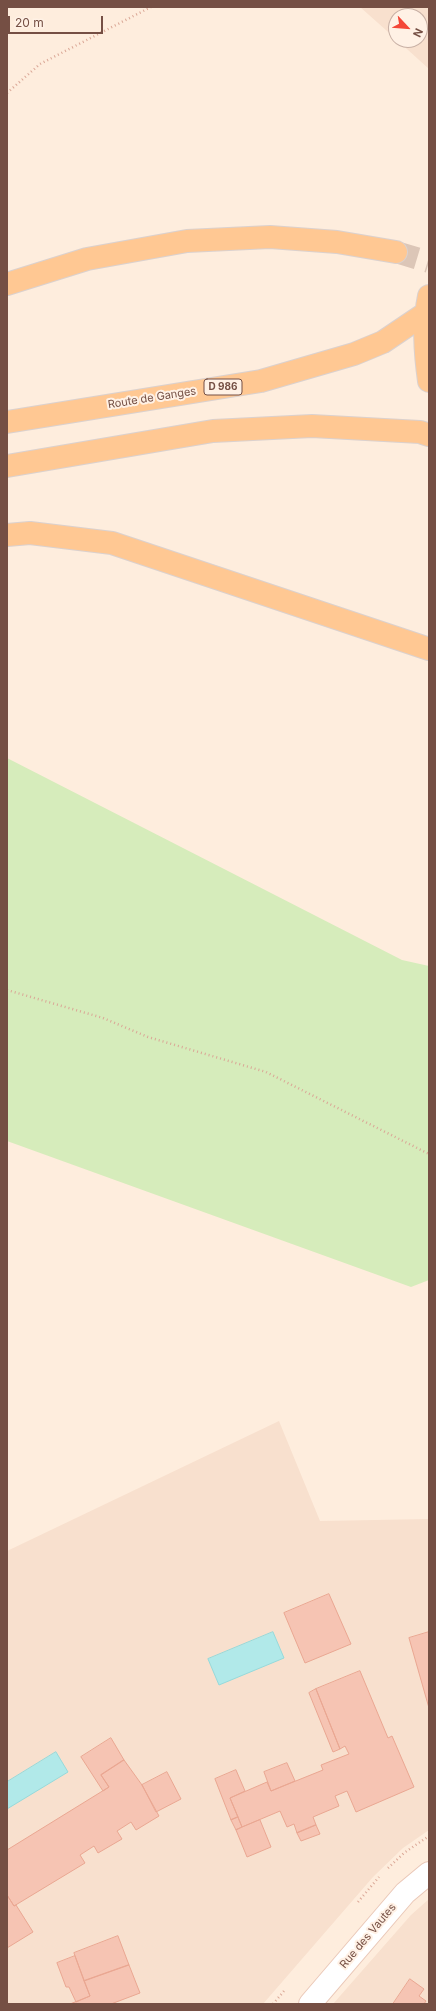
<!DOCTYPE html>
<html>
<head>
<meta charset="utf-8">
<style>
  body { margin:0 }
  #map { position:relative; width:436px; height:2011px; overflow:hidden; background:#feeddd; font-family:Inter,sans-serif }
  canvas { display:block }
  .frame { position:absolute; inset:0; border:8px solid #754f44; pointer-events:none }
  .north { position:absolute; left:388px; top:8px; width:40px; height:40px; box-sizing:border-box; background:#fff1e5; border:1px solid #c8b0a5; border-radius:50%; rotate:116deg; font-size:11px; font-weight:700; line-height:16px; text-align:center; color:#754f44 }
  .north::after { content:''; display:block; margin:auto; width:14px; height:18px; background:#f44637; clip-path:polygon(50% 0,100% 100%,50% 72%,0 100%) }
  .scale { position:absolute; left:8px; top:16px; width:95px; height:18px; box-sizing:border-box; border:2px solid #754f44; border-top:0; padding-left:5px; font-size:12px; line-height:14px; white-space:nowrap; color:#754f44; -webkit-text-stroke:3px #fff1e5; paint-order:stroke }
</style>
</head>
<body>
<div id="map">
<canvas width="436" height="2011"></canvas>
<div class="frame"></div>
<div class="north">N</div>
<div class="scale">20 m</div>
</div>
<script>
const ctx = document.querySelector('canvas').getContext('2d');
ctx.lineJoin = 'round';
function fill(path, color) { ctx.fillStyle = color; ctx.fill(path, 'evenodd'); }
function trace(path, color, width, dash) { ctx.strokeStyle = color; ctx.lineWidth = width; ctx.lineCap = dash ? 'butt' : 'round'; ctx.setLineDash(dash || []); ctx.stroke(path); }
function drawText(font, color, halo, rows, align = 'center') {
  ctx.font = font + ' Inter,sans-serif'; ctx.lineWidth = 4; ctx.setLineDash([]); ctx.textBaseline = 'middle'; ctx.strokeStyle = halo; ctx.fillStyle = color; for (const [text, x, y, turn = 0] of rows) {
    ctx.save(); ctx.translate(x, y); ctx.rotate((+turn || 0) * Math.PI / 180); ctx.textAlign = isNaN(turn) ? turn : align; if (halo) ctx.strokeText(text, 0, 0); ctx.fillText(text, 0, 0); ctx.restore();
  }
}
fill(new Path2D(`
  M360 7H429V69L397 40H420V16H396V39Z
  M279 1421 320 1521 429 1519V1830L403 1848 373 1877 263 2004H7V1551Z
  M429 1899V2004H333L411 1915Z`), '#f8e0ce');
fill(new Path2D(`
  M7 758 402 960 429 966V1280L411 1287 7 1141Z`), '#d6ecbb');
const water = new Path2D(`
  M273 1632 284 1658 219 1685 208 1659Z
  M56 1752 68 1772 7 1809V1782Z`);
fill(water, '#b1e9e9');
trace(water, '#96dadb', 1);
const building = new Path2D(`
  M329 1594 351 1644 305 1663 284 1613Z
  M429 1632V1708L409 1638Z
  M360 1671 388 1738 392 1736 414 1787 356 1812 347 1791 335 1796 339 1806 313 1817 316 1825 297 1833 294 1824 287 1827 280 1811 242 1827 230 1798 267 1782 271 1791 323 1770 321 1765 349 1754 345 1746 340 1749 316 1689Z
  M316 1689 340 1749 333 1752 309 1693Z
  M111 1738 124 1760 101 1775 109 1787 103 1791 81 1757Z
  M124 1760 142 1785 159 1816 136 1830 131 1822 117 1831 122 1839 98 1853 94 1846 80 1855 85 1863 14 1906 7 1895V1850L109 1787 101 1775Z
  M287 1763 295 1781 271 1791 264 1772Z
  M236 1770 245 1791 230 1798 238 1817 231 1820 215 1779Z
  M167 1772 181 1799 156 1812 142 1785Z
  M238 1817 242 1827 236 1830 231 1820Z
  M260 1820 271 1847 247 1857 236 1830Z
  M316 1825 320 1834 301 1841 297 1833Z
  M7 1895 14 1906 16 1905 33 1932 7 1948Z
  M118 1936 129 1965 84 1981 74 1953Z
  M75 1956 90 1996 76 2002 69 1987H66L57 1963Z
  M129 1965 140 1993 111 2004H70L90 1996 84 1981Z
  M410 1979 424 1989 419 1996 426 2001 424 2004H393Z`);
fill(building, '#f6c4b3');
trace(building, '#eaa792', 1);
trace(new Path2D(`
  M396 252 429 262`), '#dcc6b7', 22, [22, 11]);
const secondary = new Path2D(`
  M310 2004 405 1893 429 1873`);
const primary = new Path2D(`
  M7 284 87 259 187 241 270 237 337 242 396 252
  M429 296C423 325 425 352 429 381
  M7 422 261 381 354 354 383 342 426 313
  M7 466 213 431 312 426 420 432 429 435
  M7 535 30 533 112 543 429 649`);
trace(secondary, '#eac8b8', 24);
trace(primary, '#dbd1ce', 24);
trace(new Path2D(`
  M7 93 40 64 151 7
  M7 990 103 1018 148 1037 266 1072 429 1154
  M388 1868 404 1853 429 1836
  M358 1902 379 1877
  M273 2004 284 1991`), '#daa796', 2.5, [1, 3]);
trace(secondary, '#fff', 22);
trace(primary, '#ffc893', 22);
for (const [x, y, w] of [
  [223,387,38]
]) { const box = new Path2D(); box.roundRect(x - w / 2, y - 8, w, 16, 3); ctx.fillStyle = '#fff1e5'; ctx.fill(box); trace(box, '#754f44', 1); }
drawText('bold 10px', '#754f44', null, [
  ["D 986",223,387]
]);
drawText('11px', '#754f44', '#fff1e5', [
  ["Route de Ganges",152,398,-9],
  ["Rue des Vautes",368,1936,-50]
]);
</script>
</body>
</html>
